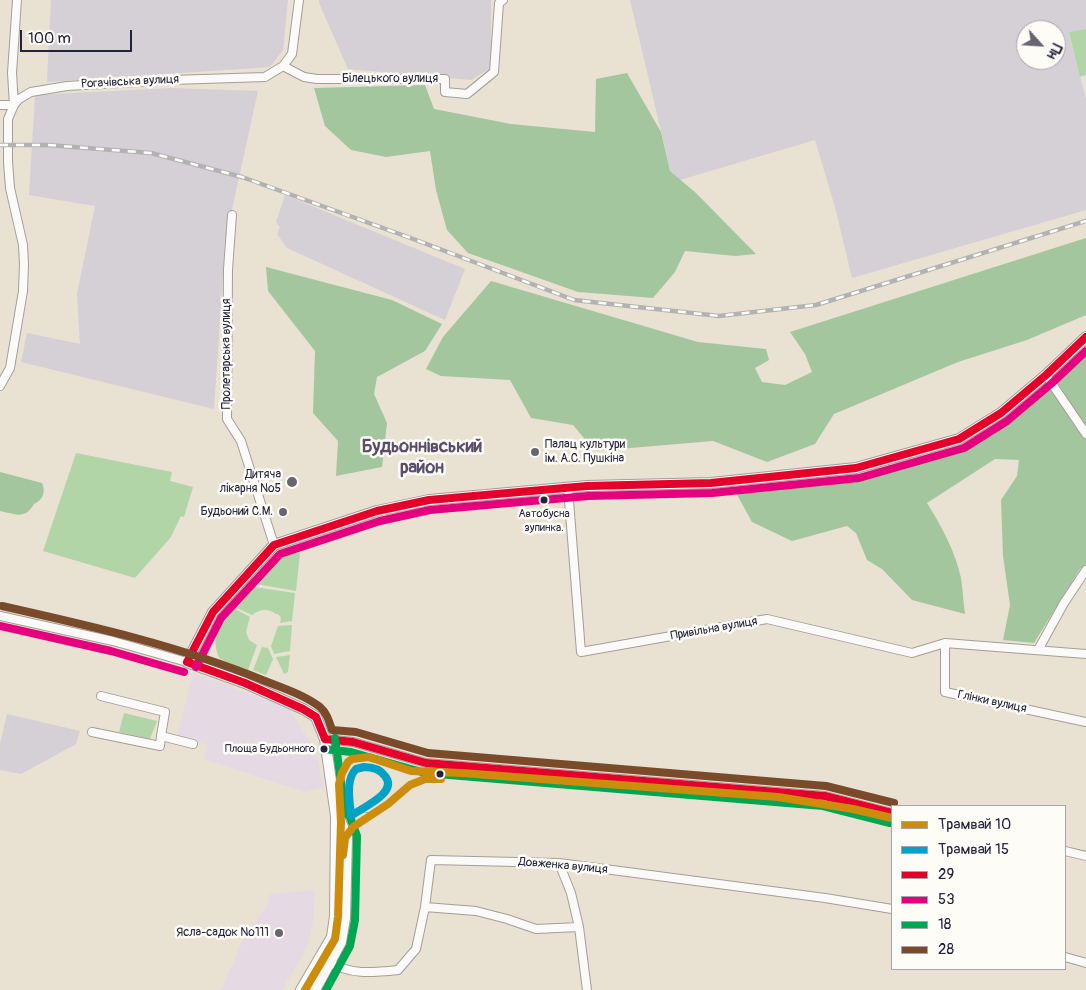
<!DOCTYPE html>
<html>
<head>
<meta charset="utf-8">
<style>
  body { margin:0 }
  #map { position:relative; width:1086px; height:990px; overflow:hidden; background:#e9e1d2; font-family:Pangolin,sans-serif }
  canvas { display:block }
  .legend { position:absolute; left:891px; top:805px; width:175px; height:165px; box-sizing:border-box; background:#fdfcf7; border:1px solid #a5a5ac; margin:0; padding:6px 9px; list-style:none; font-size:15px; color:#22223b }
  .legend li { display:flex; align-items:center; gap:10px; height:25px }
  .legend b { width:25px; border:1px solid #a5a5ac }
  .north { position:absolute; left:1016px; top:20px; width:50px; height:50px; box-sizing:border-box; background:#fdfcf7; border:1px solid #a5a5ac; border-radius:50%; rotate:116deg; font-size:14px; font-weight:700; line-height:20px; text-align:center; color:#22223b }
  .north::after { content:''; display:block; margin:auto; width:18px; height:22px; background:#686570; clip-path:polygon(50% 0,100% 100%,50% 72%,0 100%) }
  .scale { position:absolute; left:20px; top:30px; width:112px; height:22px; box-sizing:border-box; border:2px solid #22223b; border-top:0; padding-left:6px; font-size:15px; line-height:18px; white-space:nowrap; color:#22223b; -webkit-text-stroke:4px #fdfcf7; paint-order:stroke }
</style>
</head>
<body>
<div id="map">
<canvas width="1086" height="990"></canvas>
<ul class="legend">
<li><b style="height:6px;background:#cc8c0c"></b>Трамвай 10</li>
<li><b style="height:6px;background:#02a2c7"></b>Трамвай 15</li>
<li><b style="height:6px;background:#e4002b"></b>29</li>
<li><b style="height:6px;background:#e5007d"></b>53</li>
<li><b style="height:6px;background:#00a651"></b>18</li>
<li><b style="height:6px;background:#7a4b2a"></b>28</li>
</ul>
<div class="north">Пн</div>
<div class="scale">100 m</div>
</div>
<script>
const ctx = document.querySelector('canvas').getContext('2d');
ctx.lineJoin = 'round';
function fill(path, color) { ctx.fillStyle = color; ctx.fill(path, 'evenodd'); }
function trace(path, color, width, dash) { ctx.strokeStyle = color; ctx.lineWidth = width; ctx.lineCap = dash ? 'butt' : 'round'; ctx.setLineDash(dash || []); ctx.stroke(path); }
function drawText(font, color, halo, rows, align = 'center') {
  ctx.font = font + ' Pangolin,sans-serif'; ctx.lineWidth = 5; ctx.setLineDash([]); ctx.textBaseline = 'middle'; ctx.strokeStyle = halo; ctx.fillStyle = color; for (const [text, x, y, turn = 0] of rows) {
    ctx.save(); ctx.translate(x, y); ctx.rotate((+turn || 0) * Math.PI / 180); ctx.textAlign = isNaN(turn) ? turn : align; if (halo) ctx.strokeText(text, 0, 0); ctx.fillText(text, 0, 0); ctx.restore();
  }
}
fill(new Path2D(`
  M193 673 289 708 316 752 324 787 305 792 204 759 208 745 177 735Z
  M315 890 313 923 307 948 282 990H221L241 944 268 903 270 894Z`), '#e5dae4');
fill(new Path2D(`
  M51 0H288L283 50 270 67 47 82Z
  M319 0H491V68L471 80 348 69 319 3Z
  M630 0H1086V29L1069 33 1086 99V210L852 278 835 207 815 140 673 182ZM1026 30H1056V60H1026Z
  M172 88 258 91 225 241 214 409 21 362 27 333 80 344 77 294 95 206 29 195 35 95Z
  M285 195 465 269 445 320 287 248 277 234 280 227 276 222Z
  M7 714 80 731 76 744 21 774 0 770V744Z`), '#d5cfd6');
fill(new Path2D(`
  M1086 29V75L1080 77 1069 32Z
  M76 453 172 472 170 481 193 487 184 517 181 516 171 537 135 578 43 551Z
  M290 551 300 553 296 591 256 584 284 553Z
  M254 587 295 593 292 621 280 623 281 618 278 614H276C268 608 260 609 252 615L237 608Z
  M235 609 250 617 246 632 249 640 257 645 247 673 219 658C210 631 218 629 235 609Z
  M292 625 290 651 274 654 271 646 278 626Z
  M262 647 268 648 273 659 266 675 253 670Z
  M290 655 288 672 284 674 276 657Z
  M124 713 157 721 150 739 119 732Z`), '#b2d5a8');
fill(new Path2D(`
  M627 73 661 132 670 171 696 193 756 254 735 256 685 251 675 272 653 298 578 292 468 253 447 230 436 190 430 151 386 157 351 150 325 126 314 88 425 85 434 109 511 124 595 132 596 79Z
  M1086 238V315L1027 340 958 362 834 414 815 444 767 462 713 441 595 451 573 425 531 418 510 380 441 376 426 369 443 337 491 281 698 342 766 349 769 360 755 368 762 382 785 385 812 372 805 354 790 332Z
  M266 267 392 300 442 324 425 351 377 377 374 394 387 423 382 467 336 476 338 441 313 413 315 351 268 291Z
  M1086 355V565L1080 569 1034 643 1003 640 1010 605 1003 556 1001 500 1017 476 1019 460 995 459 927 503C942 527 955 551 961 578 963 590 963 602 965 614L912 600 882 569 867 560 856 533 847 526 792 541 752 522 735 491 880 475 952 454 1004 423 1038 397Z
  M0 472 42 483C46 492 43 500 34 504 25 520 15 514 0 511Z`), '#a4c69e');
const minor = new Path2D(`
  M283 66 304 77 317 79H445V92L467 94 494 72 499 3 503 0
  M0 105H14L19 99 31 92 67 86 172 80 265 77 283 66 292 54 299 0
  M232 215 228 269 227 419 241 441 274 545
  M1046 375 1086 434
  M0 386 10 368 23 291 24 264 23 245 10 188 8 162V119L14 105 12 73 17 0
  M568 488 581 652 767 619 912 653 945 643 1086 654
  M0 616 113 641 187 662
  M945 643V692L1086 722
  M1038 650 1064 603 1086 570
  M101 696 165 712 161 736 193 744
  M92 732 160 746 161 736
  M325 739 353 742 426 763 825 796 892 813
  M1065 851 1086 856
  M559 863 571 893 579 927 587 990
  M425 907 476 911 507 919 536 929 579 927
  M1065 957 1086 963
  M326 961C351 975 370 973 398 970L416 949 425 907 431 860 559 863 825 898 892 909`);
const major = new Path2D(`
  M301 990 332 937 335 916 336 816 325 739 316 717 303 709 245 683 187 662 213 612 274 545 377 511 429 500 587 486 711 483 856 468 959 439 1001 413 1046 375 1086 337
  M315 990 341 942 345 918 347 837 341 822 337 816`);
trace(minor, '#a39e99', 10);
trace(major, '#a39e99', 12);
trace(minor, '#fcfaf8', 8);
trace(major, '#fcfaf8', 10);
trace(new Path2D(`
  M340 789C348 811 354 814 377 812`), '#b3b2b3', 1);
const rail = new Path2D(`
  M0 145H48L151 153 242 177 416 240 574 300 719 316 816 305 1086 221`);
trace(rail, '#b3b2b3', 4.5);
trace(rail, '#fdfcf7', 2.5, [8]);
trace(new Path2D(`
  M187 662 213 612 274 545 377 511 429 500 587 486 711 483 856 468 959 439 1001 413 1046 375 1086 337
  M187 662 245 683 303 709 316 717 325 739
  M325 739 353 742 426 763 825 796 892 813`), '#e4002b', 8);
trace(new Path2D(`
  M0 626 111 651 184 672
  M196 667 221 618 280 554 380 521 430 510 588 496 712 493 859 478 964 448 1007 421 1052 383 1086 351`), '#e5007d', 8);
trace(new Path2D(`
  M324 749 351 752 425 773 823 806 890 823
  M326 990 350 946 355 920 357 836 350 817 345 812 335 738`), '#00a651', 8);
trace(new Path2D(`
  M2 606C91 626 180 646 265 681 283 688 304 695 320 707 327 713 329 721 332 730L356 732 428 753 826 786 894 803`), '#7a4b2a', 8);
trace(new Path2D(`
  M343 855 345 838 353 827 388 804 410 785 425 779H441
  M305 990 335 939 338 917 341 822 339 784 342 773 348 762 352 759 369 757 411 771 462 773 778 797 853 809 892 818`), '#cc8c0c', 8);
trace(new Path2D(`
  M364 767C372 767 380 769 385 776 399 793 361 808 351 816 350 802 345 780 356 769Z`), '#02a2c7', 8);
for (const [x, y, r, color] of [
  [535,452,5,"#686570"],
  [292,482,6,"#686570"],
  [544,500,4.5,"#22223b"],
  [283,512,5,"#686570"],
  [324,749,4.5,"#22223b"],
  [440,774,4.5,"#22223b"],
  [279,933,5,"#686570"]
]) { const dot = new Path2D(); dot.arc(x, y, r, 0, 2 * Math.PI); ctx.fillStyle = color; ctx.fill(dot); trace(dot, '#fdfcf7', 2); }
drawText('11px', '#22223b', '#fdfcf7', [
  ["Автобусна",544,514],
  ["зупинка.",544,528],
  ["Площа Будьонного",315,749,"right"]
]);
drawText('12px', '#22223b', '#fdfcf7', [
  ["Білецького вулиця",390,79],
  ["Рогачівська вулиця",130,82,-3],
  ["Пролетарська вулиця",227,354,-90],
  ["Привільна вулиця",714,629,-10],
  ["Глінки вулиця",992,702,12],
  ["Довженка вулиця",563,866,5]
]);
drawText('12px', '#22223b', '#fdfcf7', [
  ["Палац культури",545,445,"left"],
  ["ім. А.С. Пушкіна",545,459,"left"],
  ["Дитяча",281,475],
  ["лікарня №5",281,489],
  ["Будьоний С.М.",273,512],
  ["Ясла-садок №111",269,933]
], 'right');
drawText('bold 18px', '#5a4d6b', '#fdfcf7', [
  ["Будьоннівський",422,447],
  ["район",422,468]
]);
</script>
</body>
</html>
